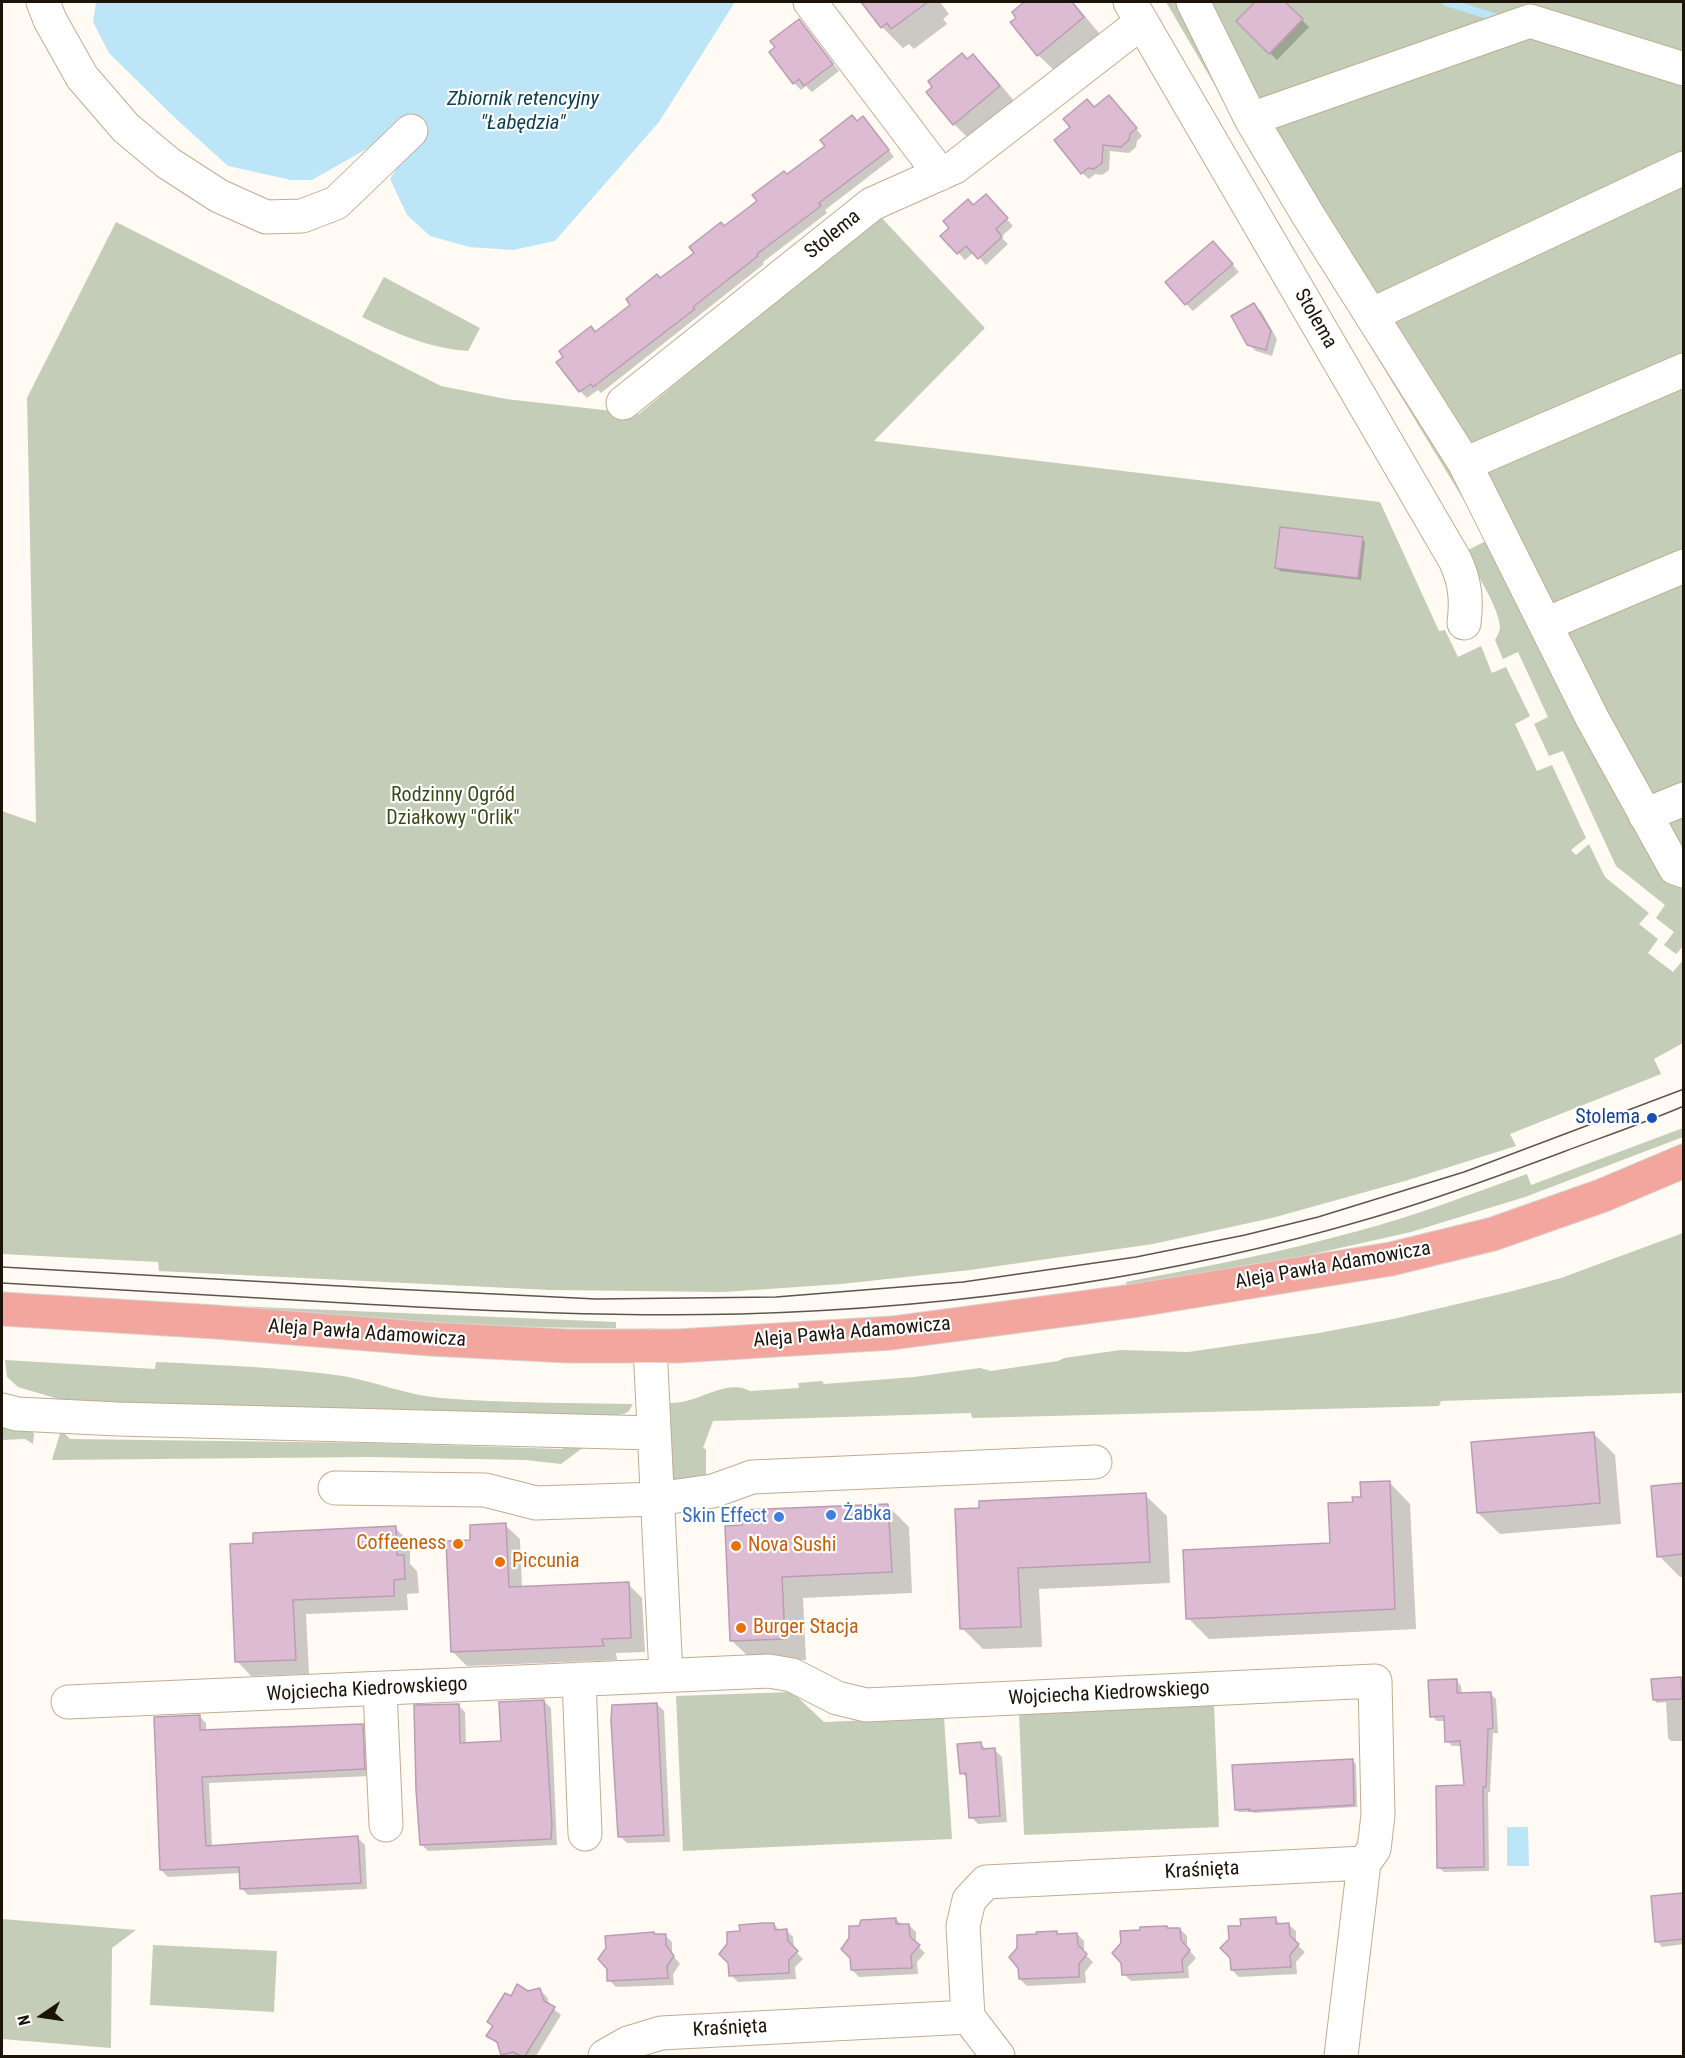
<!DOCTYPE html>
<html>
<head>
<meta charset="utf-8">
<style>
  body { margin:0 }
  #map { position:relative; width:1685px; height:2058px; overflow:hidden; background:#fffaf4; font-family:"Roboto Condensed",sans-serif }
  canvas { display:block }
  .frame { position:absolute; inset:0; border:3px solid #1c1409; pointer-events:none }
  .north { position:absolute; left:12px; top:1986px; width:60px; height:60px; -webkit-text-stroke:4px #fff; paint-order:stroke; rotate:257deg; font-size:16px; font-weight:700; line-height:24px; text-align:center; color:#1c1409 }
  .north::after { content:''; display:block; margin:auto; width:21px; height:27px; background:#1c1409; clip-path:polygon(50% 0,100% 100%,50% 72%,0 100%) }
</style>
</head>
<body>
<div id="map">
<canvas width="1685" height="2058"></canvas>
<div class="frame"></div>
<div class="north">N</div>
</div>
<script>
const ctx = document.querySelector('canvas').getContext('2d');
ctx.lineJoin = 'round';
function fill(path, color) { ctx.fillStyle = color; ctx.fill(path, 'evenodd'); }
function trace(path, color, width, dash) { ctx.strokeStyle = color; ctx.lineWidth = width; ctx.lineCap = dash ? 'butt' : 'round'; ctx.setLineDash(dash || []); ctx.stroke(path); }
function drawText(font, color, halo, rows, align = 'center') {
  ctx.font = font + ' "Roboto Condensed",sans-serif'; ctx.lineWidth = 4.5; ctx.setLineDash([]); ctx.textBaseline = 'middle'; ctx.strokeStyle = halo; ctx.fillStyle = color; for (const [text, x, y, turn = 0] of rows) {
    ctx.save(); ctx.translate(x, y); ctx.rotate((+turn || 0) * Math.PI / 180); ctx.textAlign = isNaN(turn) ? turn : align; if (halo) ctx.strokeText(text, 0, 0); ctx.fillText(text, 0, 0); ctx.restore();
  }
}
fill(new Path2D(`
  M1166 2H1683L1684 945 1676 954 1664 945 1674 932 1656 918 1665 905 1616 866 1563 751 1549 756 1534 724 1548 717 1518 652 1503 659 1495 640C1497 636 1500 632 1500 627 1498 605 1475 571 1464 552L1488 540 1292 217Z
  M879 215 985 328 874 441 1380 502 1439 631 1445 630 1458 657 1481 646 1492 673 1506 667 1530 716 1515 724 1537 771 1552 765 1586 838 1571 850 1576 855 1589 844 1605 877 1649 913 1639 924 1658 939 1648 953 1673 972 1683 960V1043L1654 1059 1661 1074 1510 1134 1516 1146 1405 1181 1272 1218 1153 1244 970 1270 841 1284 724 1292 550 1290 159 1271 158 1262 2 1254V811L36 823 27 398 116 222 441 386 506 399 639 414Z
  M384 277 480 328 468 351C429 348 397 334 362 317Z
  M1683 1128V1137L1525 1197 1411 1232 1282 1261 1127 1286 1126 1282C1204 1267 1282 1252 1358 1231 1415 1216 1471 1194 1527 1174L1531 1185Z
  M1683 1233V1393L1441 1401 1439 1406 972 1418 971 1413 713 1421 703 1448 706 1449V1482L692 1486 672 1480 668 1403C676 1403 684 1402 693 1399 710 1394 732 1381 750 1391L799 1388 798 1383 822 1381 824 1384 914 1377 980 1368 991 1371 1058 1361 1064 1358 1121 1350 1188 1352 1319 1333 1393 1319 1509 1292 1561 1278Z
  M210 1305 616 1322V1328C480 1329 346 1316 210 1305Z
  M5 1360 155 1369 156 1362C218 1365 281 1367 343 1376 376 1382 407 1395 441 1398 505 1403 569 1403 633 1404L629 1411 624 1414 556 1422 82 1406 18 1387 7 1377Z
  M2 1422 28 1425 34 1434 33 1444 25 1439 2 1440Z
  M61 1430 70 1439 371 1443 562 1449 577 1440 592 1441 561 1464 526 1460 369 1457 52 1460Z
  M792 1692 824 1722 944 1717 952 1839 683 1851 676 1696Z
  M1214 1704 1219 1827 1024 1835 1019 1713Z
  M2 1919 136 1930 112 1948 111 2048 2 2039Z
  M153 1945 277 1951 274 2012 150 2005Z`), '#c4cdb7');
fill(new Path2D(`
  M96 2H735L659 122 555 241 513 250 469 247 430 236 407 215 390 179 417 136 407 126 312 180H291L228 166 174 117 109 53 93 22Z
  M1507 1827H1528L1529 1866H1507Z`), '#bde5f8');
fill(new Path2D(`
  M863 2H940L949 14 943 19 947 24 914 49 909 44 903 48 882 27Z
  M1026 2H1073L1104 39 1060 76 1038 55 1014 12Z
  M1257 2H1283L1309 27 1277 60 1238 21Z
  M799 21 839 71 812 92 806 86 801 90 794 83Z
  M973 56 994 77 1020 108 975 145 954 124 967 60Z
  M1116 104 1142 136 1137 141 1136 147 1129 153 1110 151 1109 170 1102 175 1095 174 1089 179 1082 173 1094 109Z
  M857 123 870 125 894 157 825 210 827 213 763 262 764 264 601 393 598 390 587 398 580 391 559 362 632 305 661 279 759 201 787 176Z
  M992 203 1013 226 1001 237 1008 244 986 265 974 252 965 260 942 236 973 207Z
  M1220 250 1239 272 1193 311 1186 304Z
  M1254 305 1261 311 1277 339 1272 356 1256 351 1248 344Z
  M1362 539 1365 542 1361 580 1280 571 1276 567Z
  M1594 1434 1615 1455 1621 1524 1500 1534 1478 1513Z
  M1389 1482 1410 1504 1416 1629 1209 1639 1188 1618 1332 1545 1354 1503Z
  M1684 1485V1577H1680L1659 1556 1653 1487Z
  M1145 1495 1167 1516 1170 1583 1039 1589 1042 1647 983 1649 962 1628 956 1511Z
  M887 1505 909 1527 912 1593 803 1598 806 1660 753 1661 731 1640 744 1526Z
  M505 1525 520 1539 522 1588 628 1584 642 1598 645 1652 616 1653 617 1660 467 1666 453 1652 472 1541Z
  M395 1528 410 1542V1564L417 1571 419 1593 407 1594 408 1610 306 1614 309 1674 251 1676 237 1661 231 1546Z
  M1680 1678 1683 1682 1684 1741H1671L1668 1738 1666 1702 1657 1703 1654 1700Z
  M1456 1680 1461 1686 1462 1695 1491 1694 1496 1699 1498 1733H1493L1490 1792H1488L1489 1871 1444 1872 1438 1867 1465 1787 1462 1746H1452L1447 1741 1446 1721H1437L1432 1716Z
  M544 1701 551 1708 557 1845 428 1851 421 1844 458 1705 465 1712 466 1744 502 1742Z
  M657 1704 664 1711 670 1842 627 1843 620 1836Z
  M199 1716 206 1723V1731L362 1726 369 1733 371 1776 209 1783 212 1847 358 1838 365 1845 367 1889 248 1895 241 1888V1873L168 1877 161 1870Z
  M981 1744 987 1750H995L1002 1757 1007 1822 978 1824 971 1817 968 1779 962 1773Z
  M1352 1761 1356 1764 1357 1807 1254 1813 1252 1812H1239L1236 1809Z
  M1684 1895V1944L1662 1947 1657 1941 1652 1898Z
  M896 1919 902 1925H909L916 1932V1944L925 1953 917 1962 918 1974 859 1977 852 1970Z
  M1275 1919 1282 1925H1289L1296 1931V1944L1305 1952 1296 1962 1297 1974 1239 1977 1232 1970 1242 1927Z
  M774 1924 780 1931 786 1930 793 1937 794 1950 803 1959 795 1967 796 1979 738 1982 731 1975 741 1932Z
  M1167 1927 1169 1930 1180 1929 1187 1936V1948L1196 1958 1188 1967 1189 1978 1131 1981 1124 1974Z
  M1057 1933 1059 1935 1077 1934 1084 1941V1953L1093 1962 1085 1972 1086 1983 1027 1986 1020 1979V1967Z
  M665 1935 672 1942V1954L680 1964 673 1974 674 1985 616 1987 609 1980Z
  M540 1990 547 1997 550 2006 561 2015 536 2056H505L499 2045 488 2036 494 2027 489 2022 511 1998Z`), '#0003');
trace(new Path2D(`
  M1446 2 1504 20`), '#bde5f8', 8);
const building = new Path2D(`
  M861 2H928L891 29 887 23 881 28Z
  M1024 2H1072L1084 17 1037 56 1010 22 1016 18 1012 12Z
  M1255 2H1285L1303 19 1269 54 1236 21Z
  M799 19 833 64 804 86 799 79 793 84 769 52 775 47 770 41Z
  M962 53 967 59 973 54 1000 86 953 125 926 92 932 87 928 81Z
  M1109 95 1137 128 1130 134 1129 140 1121 147 1103 145 1102 163 1094 169 1088 168 1081 174 1054 140 1070 127 1063 119 1087 99 1094 107Z
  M852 115 857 121 863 116 889 150 819 203 821 206 757 254 758 256 693 307 695 309 593 387 591 384 579 392 556 362 563 357 559 351 591 326 595 332 630 305 626 299 657 274 660 278 694 253 689 247 721 222 724 226 757 201 752 195 784 171 787 174 825 146 820 140Z
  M986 194 1008 218 996 229 1002 237 978 259 966 246 957 254 940 236 949 228 943 221 968 199 973 205Z
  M1213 241 1233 264 1185 305 1165 282Z
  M1254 303 1271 331 1266 350 1247 345 1231 316Z
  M1280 527 1363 537 1358 578 1275 568Z
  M1594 1432 1600 1503 1477 1513 1471 1442Z
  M1390 1481 1395 1609 1186 1619 1183 1550 1330 1543 1328 1503 1353 1502 1352 1497H1361L1360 1482Z
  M1683 1483V1554L1657 1557 1651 1486Z
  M1146 1493 1150 1562 1018 1568 1021 1627 960 1629 955 1509 979 1508V1501Z
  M888 1504 892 1572 782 1577 785 1639 730 1641 725 1526 742 1525V1510Z
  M506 1523 509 1587 629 1582 631 1638 602 1639 604 1646 451 1652 446 1541 470 1540V1525Z
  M396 1526 397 1555H404L405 1579 394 1580V1596L293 1600 296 1660 235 1662 230 1544 253 1543V1533Z
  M1681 1677 1682 1699 1653 1700 1651 1679Z
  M1457 1679V1693L1491 1692 1493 1728 1488 1729 1486 1787H1483L1484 1867 1437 1868 1436 1786 1464 1785 1460 1741 1445 1742 1444 1716 1430 1717 1428 1680Z
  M544 1700 552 1825 551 1839 420 1845 416 1790 414 1705 459 1704 460 1743 501 1741 499 1702Z
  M657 1703 664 1835 618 1837 611 1721 612 1705Z
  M200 1715V1730L363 1724 365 1769 202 1777 206 1846 358 1836 361 1883 240 1889 239 1867 160 1870 154 1717Z
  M981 1742 982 1749 995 1748 1000 1816 969 1818 966 1773 960 1774 957 1744Z
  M1353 1759 1354 1805 1249 1811 1250 1809 1235 1810 1232 1765Z
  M1683 1893V1939L1655 1942 1651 1896Z
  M1276 1917V1924L1289 1923 1290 1936 1299 1944 1290 1955 1291 1967 1231 1970 1230 1958 1220 1948 1229 1939 1228 1926H1241L1240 1919Z
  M896 1918V1924H909L910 1937 920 1945 911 1955 912 1968 851 1970 850 1958 841 1949 849 1938V1926H859L861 1920Z
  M763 1923H774L775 1930 787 1929 788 1941 798 1951 789 1960V1973L729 1976 728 1963 719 1954 727 1944V1932L740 1931 739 1925Z
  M1167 1926V1928H1180L1181 1940 1190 1950 1182 1960 1183 1972 1122 1975 1121 1963 1112 1953 1121 1943 1120 1931 1140 1930V1927Z
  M1057 1931V1934L1077 1933 1078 1945 1087 1954 1079 1964V1977L1019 1979 1018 1968 1009 1957 1017 1948V1935L1037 1934 1036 1932Z
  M654 1932V1934H666V1945L674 1956 667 1966 668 1978 607 1981V1969L598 1959 606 1948 605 1936Z
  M517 1984 528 1991 540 1988 544 2001 555 2007 525 2056H520L513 2052 501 2055 497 2042 486 2036 493 2026 487 2022 505 1993 511 1996Z`);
fill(building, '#dcbbd3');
trace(building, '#bb9db3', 1.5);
const minor = new Path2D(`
  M43 2 50 20 82 77 126 128 168 163 219 196 266 217 302 216 336 203 411 131
  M810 2 940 174
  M1130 2 1455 560C1465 581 1467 599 1464 623
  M1193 2 1251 119 1530 21 1684 69
  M1251 119 1308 215 1465 464 1592 718 1675 868 1684 871
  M1371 315 1684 168
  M623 403 872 204 955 167 1142 22
  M1465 464 1684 370
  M1546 624 1684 566
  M1645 815 1684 799
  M650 1346 666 1675
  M2 1410 17 1414 118 1419 653 1433
  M335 1488 485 1490 536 1503 656 1499 713 1491 752 1477 1095 1462
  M579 1679 585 1834
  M380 1690 386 1825
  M68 1702 769 1671 792 1675 837 1698 866 1705 1375 1681 1378 1815 1374 1849 1364 1863 1341 2056
  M605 2056 628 2043 661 2033 968 2017
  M998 2056 968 2017 963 1926 969 1900 986 1882 1364 1863`);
const major = new Path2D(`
  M2 1309 216 1322 430 1339 567 1346H678L892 1333 1132 1301 1391 1259 1493 1234 1601 1196 1684 1161`);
trace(minor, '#c1ac8f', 35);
trace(major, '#d6d5d3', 35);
trace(minor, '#fff', 33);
trace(major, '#f3a69d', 33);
trace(new Path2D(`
  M2 1267 393 1289 596 1299 776 1297 963 1282 1136 1257 1245 1235 1318 1217 1464 1172 1684 1089
  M2 1283C122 1290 242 1297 362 1304 488 1311 614 1317 740 1314 952 1308 1165 1279 1368 1219 1434 1200 1499 1176 1563 1152 1603 1137 1644 1123 1684 1106`), '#5d564c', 1.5);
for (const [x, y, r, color] of [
  [1652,1118,6,"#1a4fb4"],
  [831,1515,6,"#3f7fe0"],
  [779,1517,6,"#3f7fe0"],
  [458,1544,6,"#e8710a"],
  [736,1546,6,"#e8710a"],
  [500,1562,6,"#e8710a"],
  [741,1628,6,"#e8710a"]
]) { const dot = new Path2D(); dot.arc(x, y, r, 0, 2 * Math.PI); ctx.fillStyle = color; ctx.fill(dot); trace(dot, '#fff', 2); }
drawText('20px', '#1c1409', '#fff', [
  ["Stolema",833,235,-39],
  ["Stolema",1315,319,60],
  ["Aleja Pawła Adamowicza",1333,1266,-10],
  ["Aleja Pawła Adamowicza",852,1333,-5],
  ["Aleja Pawła Adamowicza",367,1334,4],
  ["Wojciecha Kiedrowskiego",367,1690,-3],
  ["Wojciecha Kiedrowskiego",1109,1694,-3],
  ["Kraśnięta",1202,1871,-3],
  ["Kraśnięta",730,2029,-3]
]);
drawText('20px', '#3b4b16', '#fff', [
  ["Rodzinny Ogród",453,796],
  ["Działkowy \"Orlik\"",453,819]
]);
drawText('20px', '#164399', '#fff', [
  ["Stolema",1640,1118]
], 'right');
drawText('20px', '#366cbe', '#fff', [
  ["Żabka",843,1515],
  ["Skin Effect",767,1517,"right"]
], 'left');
drawText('20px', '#c56008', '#fff', [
  ["Coffeeness",446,1544,"right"],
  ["Nova Sushi",748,1546],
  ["Piccunia",512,1562],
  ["Burger Stacja",753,1628]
], 'left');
drawText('italic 21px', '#094054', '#fff', [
  ["Zbiornik retencyjny",523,100],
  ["\"Łabędzia\"",523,124]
]);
</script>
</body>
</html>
